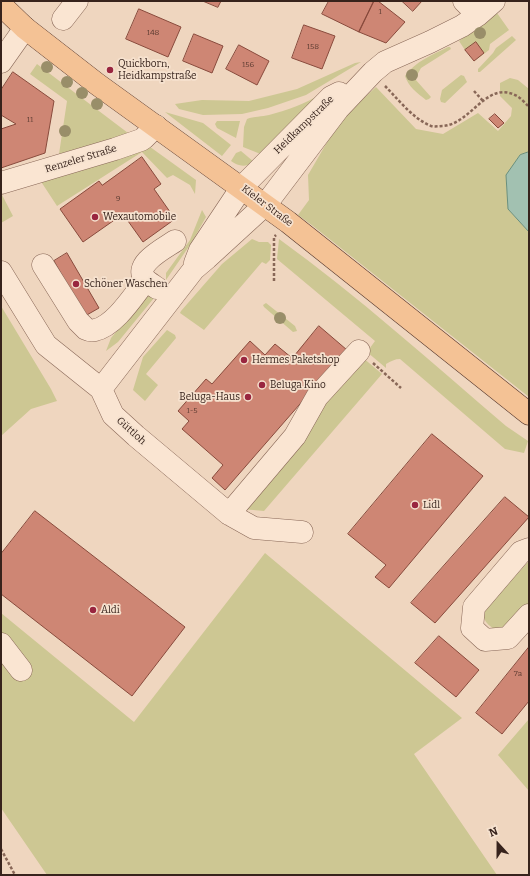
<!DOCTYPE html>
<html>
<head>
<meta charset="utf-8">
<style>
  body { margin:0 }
  #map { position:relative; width:530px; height:876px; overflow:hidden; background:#efd6bf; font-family:Bitter,serif }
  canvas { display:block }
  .frame { position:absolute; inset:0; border:2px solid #37231c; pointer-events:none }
  .north { position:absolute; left:478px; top:824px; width:40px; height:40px; -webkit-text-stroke:3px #f6e2cf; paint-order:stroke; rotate:339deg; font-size:11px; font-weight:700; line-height:16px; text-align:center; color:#37231c }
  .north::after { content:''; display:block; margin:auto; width:14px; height:18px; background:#37231c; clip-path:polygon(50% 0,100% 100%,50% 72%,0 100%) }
</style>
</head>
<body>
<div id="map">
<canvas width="530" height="876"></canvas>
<div class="frame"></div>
<div class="north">N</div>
</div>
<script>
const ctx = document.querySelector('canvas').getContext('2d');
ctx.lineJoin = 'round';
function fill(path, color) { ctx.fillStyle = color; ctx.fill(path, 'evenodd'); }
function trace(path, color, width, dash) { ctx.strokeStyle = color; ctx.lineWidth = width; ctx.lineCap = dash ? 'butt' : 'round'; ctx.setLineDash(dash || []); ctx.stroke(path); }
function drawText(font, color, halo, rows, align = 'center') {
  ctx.font = font + ' Bitter,serif'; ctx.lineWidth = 3.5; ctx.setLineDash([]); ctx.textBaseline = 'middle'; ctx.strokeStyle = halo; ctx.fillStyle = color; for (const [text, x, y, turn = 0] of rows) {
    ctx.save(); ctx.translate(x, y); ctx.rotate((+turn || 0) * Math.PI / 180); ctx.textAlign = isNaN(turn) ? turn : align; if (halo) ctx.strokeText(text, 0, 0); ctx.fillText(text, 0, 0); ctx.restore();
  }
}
fill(new Path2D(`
  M497 13 509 30 490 44 489 50 472 63 484 53 465 50 459 41Z
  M512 36 516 40 480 72H478V69L493 53 496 48Z
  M448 47H450L451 49 421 68 415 79 431 97 429 99 426 100C417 93 408 86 405 76 416 61 432 55 448 47Z
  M361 62 306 95 268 108 242 114 203 115 179 109 175 104 202 100 249 101 297 89 355 63Z
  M37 64 128 133 126 136 59 154 67 101 30 74Z
  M461 75 464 76 467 82 445 103 441 102 440 99 442 90Z
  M510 78 518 80 529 89V152L520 155 506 176 508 209 529 232V397L313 226 298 215 309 200 308 175 340 120 376 87 416 129 443 134 478 113 498 131 511 116 512 108 500 96V83Z
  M322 93 263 155 243 147 244 127 247 119C254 116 262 117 269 115 288 110 305 104 322 93Z
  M165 112 203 123 231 145 222 156Z
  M217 121H240L236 138 217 128 215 124Z
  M146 144 196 180 195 194 190 185 173 175 167 178 142 152 57 206 40 180Z
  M241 151 254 162C246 167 239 167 231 161L236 153Z
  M1 193 13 216 1 223Z
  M202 210 206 217 192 242 166 280V273L190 240Z
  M252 239 259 242H268L271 245 270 260 266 264 262 262 204 330 180 313 181 311 222 264Z
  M279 239C358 296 431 362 506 426L528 441 524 453 505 449 400 359C395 359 391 361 386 364V368L367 352 375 341 277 259Z
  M147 294 154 298 118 342 106 351 111 338Z
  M266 303 295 326 297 331 293 332 264 307 263 305Z
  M1 306 51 389 57 401 31 409 1 436Z
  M167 330 175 335 176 338 146 374 158 385 145 401 133 390 143 357Z
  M362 357 382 374 264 511 242 509 315 409Z
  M265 553 462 718 414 754 497 875H47L1 808V613L134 722Z
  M529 561V607L512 626 496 630C470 616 491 599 503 584L507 585Z
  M529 719V791L498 755Z`), '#cdc793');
const water = new Path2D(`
  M529 152V232L508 209 506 175 520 155Z`);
fill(water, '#a2c1b1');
trace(water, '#698f7d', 1);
const building = new Path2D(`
  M203 1H221L218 7Z
  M329 1H374L359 32 322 14Z
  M374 1H378L405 22 386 43 359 32Z
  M402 1H422L413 11Z
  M139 9 181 27 168 57 126 39Z
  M304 25 335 36 322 69 292 58Z
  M194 34 223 46 212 73 183 61Z
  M476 42 484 53 474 61 465 50Z
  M239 45 269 61 257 85 226 69Z
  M13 72 54 101 45 153 1 168V129L16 124 1 115V90Z
  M495 114 504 123 498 128 489 119Z
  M142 157 161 184 154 189 175 219 143 242 123 214 83 242 60 209 99 181 102 185Z
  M67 253 99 308 85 316 54 261Z
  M319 326 347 350 225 490 212 478 223 465 182 429 189 421 178 411 206 379 212 384 250 341 265 355 275 344 292 358Z
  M432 434 483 476 389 588 375 577 386 565 348 534Z
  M505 497 529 517 435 623 411 603Z
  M35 511 185 627 132 696 1 594V554Z
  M439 636 479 670 456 697 415 663Z
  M529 647V701L502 734 476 713Z`);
fill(building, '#ce8674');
trace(building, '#884a3c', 1);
const minor = new Path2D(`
  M464 1 478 15
  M63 19 77 1
  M1 62 25 28
  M1 183 115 149 141 140 144 138 156 126
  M195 263 200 250 242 187 331 97 339 93
  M43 265 78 321 86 329C88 330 92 331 95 330 115 326 134 295 146 280
  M1 272 46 345 101 389
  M157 288C154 286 149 283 146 280 131 265 165 248 175 241
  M229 514 295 436 317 397 359 351
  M302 532 254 528 229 514 136 436 113 415 101 389 194 269 207 258 266 204 338 109 373 72 385 62 430 42 462 26 478 15 494 1
  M529 549 521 552 474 607 472 628 485 640 508 638 529 615
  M1 644 21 670`);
const major = new Path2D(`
  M1 5 25 28 97 84 288 222 529 414`);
trace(minor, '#886757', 23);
trace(major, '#55362c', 23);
trace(new Path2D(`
  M385 86C399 100 412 118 431 126 435 127 439 126 443 126 471 124 486 81 515 95 520 97 525 103 529 107
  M474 91 483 101
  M274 281V237L276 235
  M373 363 401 388
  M1 849 15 875`), '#886757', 2.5, [3, 2]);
trace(minor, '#fae5d2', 22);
trace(major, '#f4c295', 22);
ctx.fillStyle = '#998e69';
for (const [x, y] of [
  [480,33],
  [47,67],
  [412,75],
  [67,82],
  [82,93],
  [97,104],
  [65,131],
  [280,318]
]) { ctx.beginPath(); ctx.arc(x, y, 6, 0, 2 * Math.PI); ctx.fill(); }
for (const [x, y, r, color] of [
  [110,70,4,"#99253f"],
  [95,217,4,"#99253f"],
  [76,284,4,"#99253f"],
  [244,360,4,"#99253f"],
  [262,385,4,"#99253f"],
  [248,397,4,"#99253f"],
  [415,505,4,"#99253f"],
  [93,610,4,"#99253f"]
]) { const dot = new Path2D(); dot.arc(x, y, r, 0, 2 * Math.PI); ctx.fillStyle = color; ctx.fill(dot); trace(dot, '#f6e2cf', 1.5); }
drawText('8px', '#5d3c32', null, [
  ["1",380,12],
  ["148",153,33],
  ["158",313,47],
  ["156",248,65],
  ["11",30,120],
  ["9",118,199],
  ["1-5",192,411],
  ["7a",518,674]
]);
drawText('10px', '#37231c', '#f6e2cf', [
  ["Quickborn,",118,64],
  ["Heidkampstraße",118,76],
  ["Wexautomobile",103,217],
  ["Schöner Waschen",84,284],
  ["Hermes Paketshop",252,360],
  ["Beluga Kino",270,385],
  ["Beluga-Haus",240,397,"right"],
  ["Lidl",423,505],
  ["Aldi",101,610]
], 'left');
drawText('10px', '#37231c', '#f6e2cf', [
  ["Heidkampstraße",304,125,-44],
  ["Renzeler Straße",81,159,-17],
  ["Kieler Straße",267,206,37],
  ["Güttloh",131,431,42]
]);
</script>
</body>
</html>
